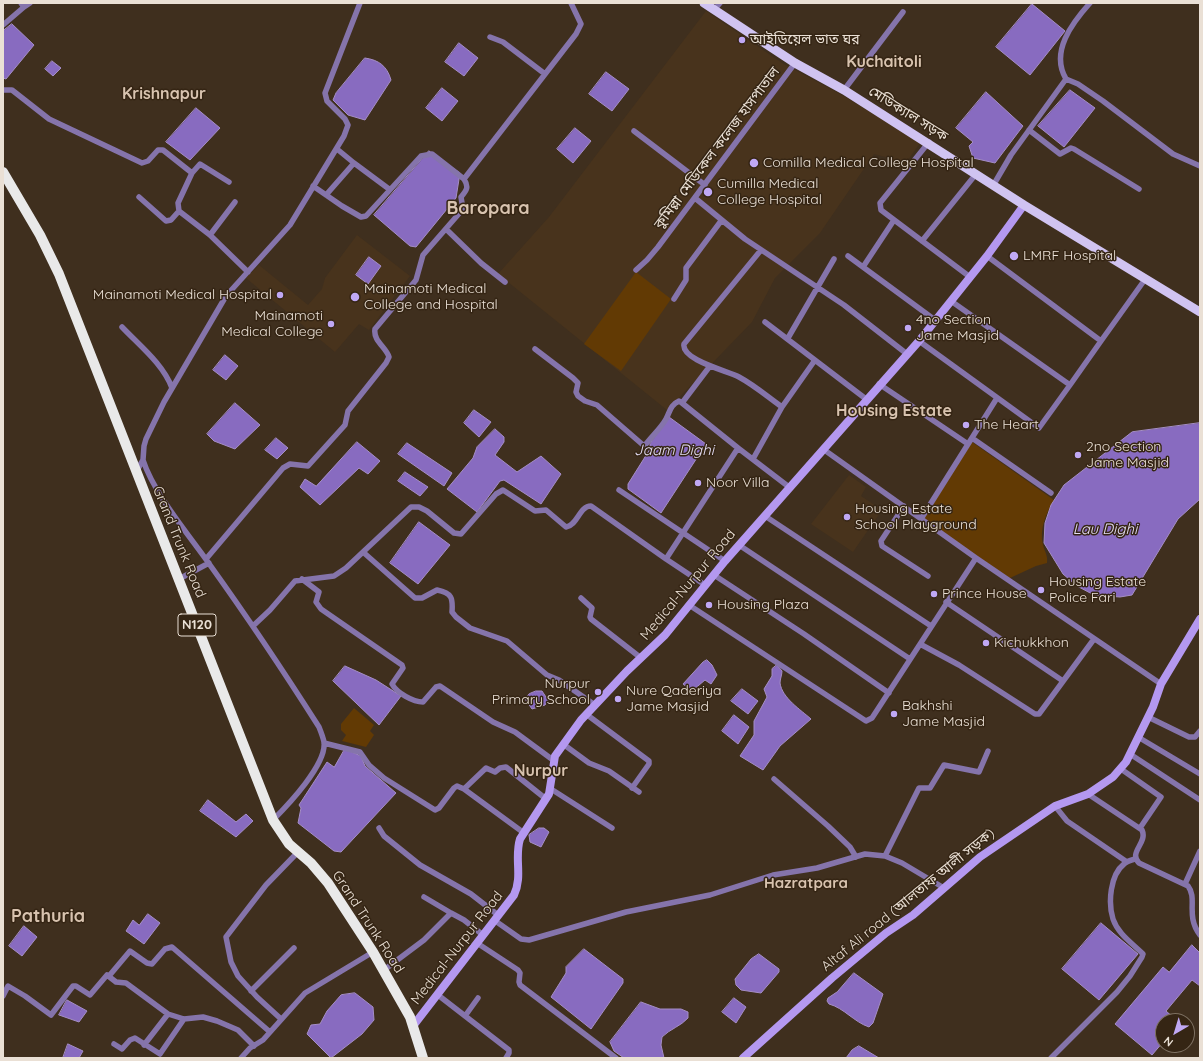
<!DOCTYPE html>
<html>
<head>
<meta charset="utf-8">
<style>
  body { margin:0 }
  #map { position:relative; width:1203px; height:1061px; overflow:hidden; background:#3f2f1e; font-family:Quicksand,sans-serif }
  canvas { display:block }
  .frame { position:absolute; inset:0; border:4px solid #eae0d5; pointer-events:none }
  .north { position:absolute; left:1155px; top:1013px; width:40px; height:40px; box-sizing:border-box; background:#352514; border:1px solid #7d7061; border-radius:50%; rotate:218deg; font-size:11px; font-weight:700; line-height:16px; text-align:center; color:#eae0d5 }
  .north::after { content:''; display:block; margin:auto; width:14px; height:18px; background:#c0a8f4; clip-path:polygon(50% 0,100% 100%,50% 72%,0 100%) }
</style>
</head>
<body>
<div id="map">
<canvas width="1203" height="1061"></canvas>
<div class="frame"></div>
<div class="north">N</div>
</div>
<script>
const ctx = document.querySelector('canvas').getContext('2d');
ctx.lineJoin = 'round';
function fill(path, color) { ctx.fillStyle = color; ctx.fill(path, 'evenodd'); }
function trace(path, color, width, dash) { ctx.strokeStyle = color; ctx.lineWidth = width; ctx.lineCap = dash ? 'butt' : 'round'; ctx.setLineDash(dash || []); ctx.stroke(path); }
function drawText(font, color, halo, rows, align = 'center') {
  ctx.font = font + ' Quicksand,"Noto Sans Bengali",sans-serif'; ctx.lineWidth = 3; ctx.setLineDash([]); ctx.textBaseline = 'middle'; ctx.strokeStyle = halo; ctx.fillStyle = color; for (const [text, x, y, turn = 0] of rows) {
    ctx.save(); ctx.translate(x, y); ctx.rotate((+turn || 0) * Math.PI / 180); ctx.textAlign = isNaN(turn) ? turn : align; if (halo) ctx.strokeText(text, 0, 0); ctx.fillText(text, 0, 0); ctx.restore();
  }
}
fill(new Path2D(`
  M706 11 782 63 840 94 921 142 902 168 890 158 874 154 820 233 775 278 752 322 667 410 498 274 549 217Z
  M357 235 410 276 369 330 359 324 335 352 246 278 259 265 308 305 322 289 325 278Z
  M849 475 866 487 861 496 882 510 853 552 811 524Z`), '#48331c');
fill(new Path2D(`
  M636 272 671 299 621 371 584 344Z
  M972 442 1054 500C1046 513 1039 530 1043 545 1045 553 1048 555 1047 563L1036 566 1010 578 967 550 924 518Z
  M354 708 374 725 370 731 374 735 366 747 342 741 346 735 341 730V724Z`), '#623a04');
const water = new Path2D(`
  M1032 4 1065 31 1030 75 996 47Z
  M12 24 34 45 6 79 3 78V31Z
  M459 43 478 58 464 76 445 62Z
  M365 58C379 60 387 66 391 80L365 120 348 115 333 100 336 93Z
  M52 61 61 68 53 76 45 69Z
  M606 72 629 89 612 111 589 94Z
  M442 88 458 101 442 121 426 108Z
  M1070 90 1095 108 1064 147 1038 126Z
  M986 92 1023 126 995 163 973 158 969 146 973 142 956 128Z
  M196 108 220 128 190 160 166 142Z
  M575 128 591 141 573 163 557 149Z
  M429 151 460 173 456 198 416 247 410 246 374 215Z
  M369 257 381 266 368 284 356 275Z
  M225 355 238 366 226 380 213 370Z
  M235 403 260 425 235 449 214 441 207 434Z
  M474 410 491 422 479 437 464 423Z
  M669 417 706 444 661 513 628 489V484L650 449V444Z
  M1200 423V499L1178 519 1132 595 1120 597 1094 595 1077 586 1063 574 1044 543 1045 523 1051 505 1064 485 1132 432Z
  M495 429 504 437V442L495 455 517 472 541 456 561 474 541 504 504 480 500 481 477 512 447 489 473 458 477 447Z
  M276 438 288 448 277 459 265 450Z
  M357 442 380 461 368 474 359 468 320 505 300 487 305 479 316 486Z
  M407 443 452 473 444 486 398 454Z
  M405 472 428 487 420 496 398 481Z
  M419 522 450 545 418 584 390 563Z
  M707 660 712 665 717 675 711 684 705 680 692 691 683 684 703 662Z
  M777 665 782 671C782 675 780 679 780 683 782 698 801 710 811 719L780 746 763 770 740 756 754 735V721L767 697 764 689 772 676V669Z
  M345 666 376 680 401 696 379 725 333 681Z
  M742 689 758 701 748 714 731 701Z
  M536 691H542L548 700 545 705 532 709 525 699 529 694Z
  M734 715 749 727 738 744 722 731Z
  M345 749 361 756 365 766 396 793 341 852 334 851 298 823 301 808 299 805 327 762 334 767Z
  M208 800 236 822 246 814 253 821 236 837 200 811Z
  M539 828H544L549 832 541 847 530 842 529 835Z
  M148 914 160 923 144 944 126 931 133 920 139 925Z
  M1101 923 1138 954 1099 1000 1062 969Z
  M24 926 37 937 22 956 9 946Z
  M1192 945 1200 953V986L1192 980 1166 1011 1174 1018 1172 1021H1163V1042L1152 1055 1115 1024 1163 967 1169 972Z
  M584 949 623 979V983L591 1029 551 997 566 973V967Z
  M759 954 779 969V972L761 993 741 990 736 985 735 979 751 959Z
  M854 973 883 994 873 1023 869 1027C854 1022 844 1008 829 1004L827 1001 828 998 837 992Z
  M355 993 373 1007 374 1020 362 1034 331 1058 307 1034 311 1025 320 1024 327 1011 341 995Z
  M734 998 746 1007 736 1023 722 1012Z
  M67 1000 87 1011 79 1022 59 1015Z
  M641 1002 660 1009H681L688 1012V1018C681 1026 670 1029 662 1037L661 1045 664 1058H624L614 1051 610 1042Z
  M68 1044 83 1051 79 1058H63Z
  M859 1046 879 1058H846L852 1050Z`);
fill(water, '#886bc0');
trace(water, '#a58ec6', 1);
trace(new Path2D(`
  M24 7 30 3
  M714 10 720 3
  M3 25 24 7 21 3
  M490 37 503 42 545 74
  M1066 79C1050 52 1072 23 1090 3
  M3 90H12L49 119 142 163 148 161 158 150H163L192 173 178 203 179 211 210 235 248 272
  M844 90 903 12
  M1029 130 1060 154 1071 148 1074 149 1139 189
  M634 131 705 185
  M929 142 880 203 881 210 970 277
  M354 163 389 189
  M192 173 200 164 229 182
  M994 184 1011 155 1066 79 1078 84 1103 101 1173 154 1200 166
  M313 186 342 206 361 217 366 216 421 156 432 154 464 179
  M326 195 354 163 337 149
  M139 197 166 221 171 220 179 211
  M695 198 745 239 844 305 907 354
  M446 229 481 263 505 282
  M210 235 235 202
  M922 241 976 174
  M761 250 684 344C681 360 728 371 739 377 754 385 768 397 782 407
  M848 256 935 320
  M987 256 1101 341 1146 278
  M863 267 894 220
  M636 270 647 260 658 247 795 63
  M674 299 686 280V268L721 221
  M951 301 1070 385 1101 341
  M765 322 866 399
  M122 327C140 346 163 364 172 388
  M788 338 834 259
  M919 341 1039 428 1070 385
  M535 349 573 378 578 383 576 392 578 396 585 401 597 405 643 445 646 444C652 436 661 428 666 419 670 412 670 405 679 401L682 403
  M710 366 682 403 738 448
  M879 384 968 444
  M972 438 1051 493
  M823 449 976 558 1161 684
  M753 459 782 407 815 360
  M143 460C154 494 189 535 210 565 248 618 284 672 319 727 321 732 323 737 324 742 327 764 288 805 273 820
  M136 472 143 460 144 446 146 439 164 402 226 296 290 225 344 136 348 125 345 119 327 101 325 93 360 3
  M619 490 725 561
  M904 506 881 541 882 546 928 576
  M765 516 931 626
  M921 519 997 398
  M739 545 910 659
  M363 552 411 507H419L427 511 454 533 461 534 496 494 503 490 535 511 546 510 566 527C578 525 579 506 591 506L666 559
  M206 559 283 468 290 464 308 466 345 425 348 411 386 363 389 357C386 347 373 341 375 329L416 280 423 255 463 209 461 197C467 190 469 187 464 179L576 34 581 24 571 3
  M714 575 804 634 889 693
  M179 579 209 563
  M302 579 319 592 316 602 321 609 402 665 403 668 392 684C397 693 413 702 423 702L436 687 440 686 493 722 515 732 553 760
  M705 585 666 559 738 448 789 487
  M581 598 592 608 590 617 591 619 641 658
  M946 602 1063 681
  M689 605 866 721 872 718 976 558
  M253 626 270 610 295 581 334 576 346 568 363 552 415 598H422L437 590C452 593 453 598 452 612L456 617 470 628 507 641 547 675 559 680 595 705
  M920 644 959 665 1035 714H1039L1094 639
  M586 714 649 761V764L632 788
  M1148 717 1189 737H1195L1200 731
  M1138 737 1200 774
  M324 743 360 752 369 765 384 778 435 810 439 808 454 788 457 786 464 789 486 768 495 772 500 768 506 767 546 799
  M563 744 589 763 609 771 639 792
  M1130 754 1200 800
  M1121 769 1161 797 1140 828
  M774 779 828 826 850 847 856 857
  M464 789 524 833
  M551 789 612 828
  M1088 794 1142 830C1148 843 1128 852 1139 863L1188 886C1198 899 1185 915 1200 935
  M1055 806 1067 821 1127 862
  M379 828 384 836 420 865 471 894 498 915
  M885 856 919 788H930L944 765 979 772 988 751
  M1185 884 1200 851
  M424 897 451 913
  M494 920 521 939 529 940 626 912 710 895 773 875 817 868 865 854 885 856 902 863 944 888
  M477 943 518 970 520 973 519 982 520 985 616 1058
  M384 970 424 940 451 913 464 920 483 935
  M109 976 130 951 147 963 152 964 165 949 172 947 270 1032
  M251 991 294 948
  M438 995 509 1050V1053L506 1058
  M3 996 8 986 25 996 51 1015 73 986H76L90 995 107 975 116 982 126 983 168 1014 184 1019 203 1017 217 1021 238 1030 254 1046
  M465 1016 478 998
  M281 1019 257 997 238 976 231 962 226 937 266 885 298 852
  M114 1044 122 1049 130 1040 135 1038 160 1054 184 1019
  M144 1045 168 1014
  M241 1058 250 1048 263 1040 305 993 373 952
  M1051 1058 1117 992 1130 976 1142 957 1143 954C1132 943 1118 934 1113 919 1108 903 1110 875 1124 864 1127 861 1131 860 1135 859`), '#8574ab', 5.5);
trace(new Path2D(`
  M413 1026 514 895C523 876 514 858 520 839L549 794 555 756 581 720 627 671 665 635 725 561 919 341 987 256 1024 205
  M743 1058 832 978 886 933 913 915 980 857 1055 806 1088 794 1113 777 1126 762 1153 707 1161 684 1200 619`), '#b498f0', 8);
trace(new Path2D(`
  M704 3 795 63 844 90 1024 205 1200 312`), '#d0c3f1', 9);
trace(new Path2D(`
  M3 172 40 235 59 274 273 820 289 844 311 863 328 883 373 952 410 1017 423 1058`), '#e9e9e9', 10);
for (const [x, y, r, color] of [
  [742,40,4,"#c0a8f4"],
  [754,163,5,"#c0a8f4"],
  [708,192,5,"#c0a8f4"],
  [1014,256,5,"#c0a8f4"],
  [280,295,4,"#c0a8f4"],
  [355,297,5,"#c0a8f4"],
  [331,324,4,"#c0a8f4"],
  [908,328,4,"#c0a8f4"],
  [966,425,4,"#c0a8f4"],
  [1078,455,4,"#c0a8f4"],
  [698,483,4,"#c0a8f4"],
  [847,517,4,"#c0a8f4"],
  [1041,590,4,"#c0a8f4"],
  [934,594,4,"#c0a8f4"],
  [709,605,4,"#c0a8f4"],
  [986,643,4,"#c0a8f4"],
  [598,692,4,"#c0a8f4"],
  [618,699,4,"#c0a8f4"],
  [894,714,4,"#c0a8f4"]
]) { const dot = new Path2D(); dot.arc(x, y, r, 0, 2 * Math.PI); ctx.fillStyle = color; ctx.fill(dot); trace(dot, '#352514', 1.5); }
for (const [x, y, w] of [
  [197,625,38]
]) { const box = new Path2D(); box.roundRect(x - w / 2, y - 11, w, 22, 3); ctx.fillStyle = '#352514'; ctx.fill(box); trace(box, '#eae0d5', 1); }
drawText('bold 13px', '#eae0d5', null, [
  ["N120",197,625]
]);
drawText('14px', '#eae0d5', '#352514', [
  ["আইডিয়েল ভাত ঘর",750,40],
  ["Comilla Medical College Hospital",763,163],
  ["Cumilla Medical",717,184],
  ["College Hospital",717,200],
  ["LMRF Hospital",1023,256],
  ["Mainamoti Medical",364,289],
  ["College and Hospital",364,305],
  ["Mainamoti Medical Hospital",272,295,"right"],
  ["Mainamoti",323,316,"right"],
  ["Medical College",323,332,"right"],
  ["4no Section",916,320],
  ["Jame Masjid",916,336],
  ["The Heart",974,425],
  ["2no Section",1086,447],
  ["Jame Masjid",1086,463],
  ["Noor Villa",706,483],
  ["Housing Estate",855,509],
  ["School Playground",855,525],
  ["Housing Estate",1049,582],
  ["Police Fari",1049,598],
  ["Prince House",942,594],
  ["Housing Plaza",717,605],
  ["Kichukkhon",994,643],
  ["Nurpur",590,684,"right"],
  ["Primary School",590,700,"right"],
  ["Nure Qaderiya",626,691],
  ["Jame Masjid",626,707],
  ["Bakhshi",902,706],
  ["Jame Masjid",902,722]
], 'left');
drawText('14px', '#eae0d5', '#352514', [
  ["মেডিক্যাল সড়ক",908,114,32],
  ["কুমিল্লা মেডিকেল কলেজ হাসপাতাল",717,148,-53],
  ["Grand Trunk Road",179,542,68],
  ["Medical-Nurpur Road",688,585,-50],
  ["Altaf Ali road (আলতাফ আলী সড়ক)",908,900,-39],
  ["Grand Trunk Road",368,922,57],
  ["Medical-Nurpur Road",457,948,-52]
]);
drawText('italic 15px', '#e4ddf4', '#352514', [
  ["Jaam Dighi",674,450],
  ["Lau Dighi",1105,529]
]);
drawText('bold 15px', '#d8c3af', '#352514', [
  ["Hazratpara",806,883]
]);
drawText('bold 16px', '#d8c3af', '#352514', [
  ["Kuchaitoli",884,62],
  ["Krishnapur",164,94],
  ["Housing Estate",894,411],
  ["Nurpur",541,771]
]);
drawText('bold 18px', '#d8c3af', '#352514', [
  ["Baropara",488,209],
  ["Pathuria",48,917]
]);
</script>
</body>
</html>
